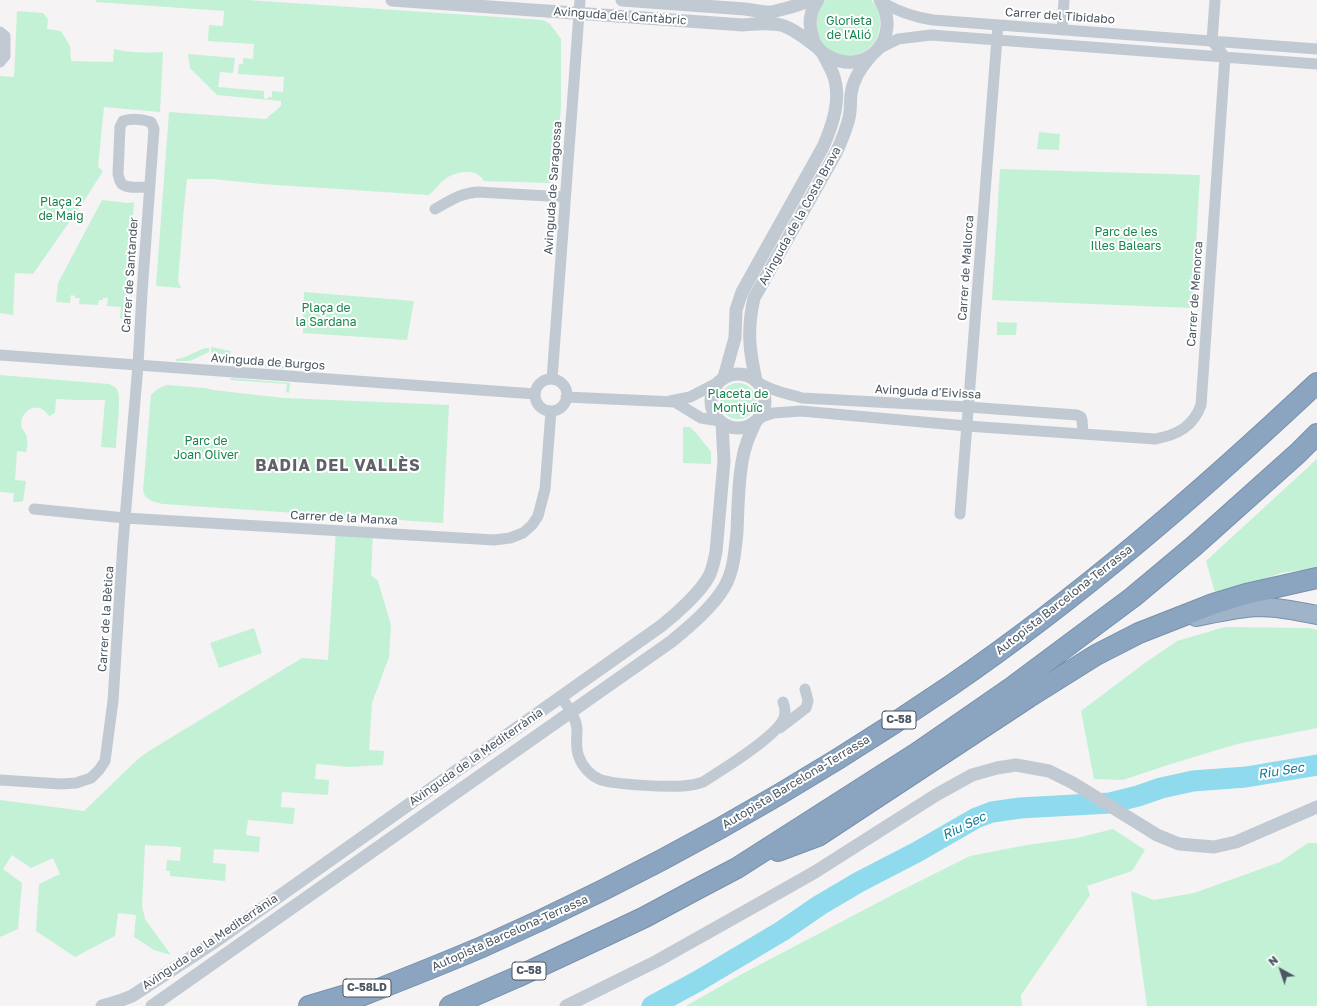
<!DOCTYPE html>
<html>
<head>
<meta charset="utf-8">
<style>
  body { margin:0 }
  #map { position:relative; width:1317px; height:1006px; overflow:hidden; background:#f5f3f3; font-family:"Golos Text",sans-serif }
  canvas { display:block }
  .north { position:absolute; left:1261px; top:950px; width:40px; height:40px; -webkit-text-stroke:3px #fff; paint-order:stroke; rotate:320deg; font-size:11px; font-weight:700; line-height:16px; text-align:center; color:#4a5661 }
  .north::after { content:''; display:block; margin:auto; width:14px; height:18px; background:#4a5661; clip-path:polygon(50% 0,100% 100%,50% 72%,0 100%) }
</style>
</head>
<body>
<div id="map">
<canvas width="1317" height="1006"></canvas>
<div class="north">N</div>
</div>
<script>
const ctx = document.querySelector('canvas').getContext('2d');
ctx.lineJoin = 'round';
function fill(path, color) { ctx.fillStyle = color; ctx.fill(path, 'evenodd'); }
function trace(path, color, width, dash) { ctx.strokeStyle = color; ctx.lineWidth = width; ctx.lineCap = dash ? 'butt' : 'round'; ctx.setLineDash(dash || []); ctx.stroke(path); }
function drawText(font, color, halo, rows, align = 'center') {
  ctx.font = font + ' "Golos Text",sans-serif'; ctx.lineWidth = 4; ctx.setLineDash([]); ctx.textBaseline = 'middle'; ctx.strokeStyle = halo; ctx.fillStyle = color; for (const [text, x, y, turn = 0] of rows) {
    ctx.save(); ctx.translate(x, y); ctx.rotate((+turn || 0) * Math.PI / 180); ctx.textAlign = isNaN(turn) ? turn : align; if (halo) ctx.strokeText(text, 0, 0); ctx.fillText(text, 0, 0); ctx.restore();
  }
}
fill(new Path2D(`
  M96 0H247L543 20 550 24 561 39V107L556 173 554 179 550 183 484 181C476 168 460 171 448 177 441 181 435 190 429 195L262 184 212 179H187L184 207 178 281 181 288 156 286 169 112 266 119 281 106V101L217 95 190 68 188 54 235 58 233 73 220 72 218 87 264 91V98L268 99V97H272V91L283 92 284 77 238 74 239 64H243V58L253 59 254 44 208 41 209 25 223 26 224 11 96 2Z
  M826 0H871C879 9 882 20 879 31 874 52 850 63 831 51 813 39 812 14 826 0Z
  M17 11 43 13 48 19 47 29 61 31 70 46 71 61 113 62 114 49C130 53 147 53 163 52L160 112 104 107 98 167 103 171 86 198 33 274 15 273 13 315 0 313V76L14 77Z
  M1039 132 1060 134 1059 150 1037 149Z
  M1000 169 1200 175 1192 308 992 300Z
  M102 200 128 203 134 202 129 264 126 321 120 318 121 307 107 306 108 298H103V300H99L98 305 79 304 80 298H75V296L71 295 70 303 56 302 58 283Z
  M304 292 414 301 407 340 303 333Z
  M997 322 1017 323 1016 335H997Z
  M211 347 231 351 230 355 211 353Z
  M205 348H209V352L190 361H176V359L182 358Z
  M287 358H290L289 369 209 363 212 360 286 366Z
  M0 375 109 384C112 385 115 387 117 389 122 397 116 436 116 448L101 447 105 400H76L56 399 55 413 49 416C44 410 41 406 33 408 25 410 19 419 22 428 24 432 27 434 27 439 28 444 27 448 26 452L17 451 15 480 26 481 23 501 19 502H13L14 493 0 492Z
  M231 378 290 383 289 393 286 392 287 384 230 380Z
  M720 401a18 18 0 1 1 36 0a18 18 0 1 1-36 0Z
  M167 385 205 388 213 390 284 398 449 405 443 523 163 504C154 502 144 500 143 490L151 395C156 390 160 387 167 385Z
  M683 427H690L697 434 711 452V464L683 463Z
  M1317 459V568L1281 573 1216 596 1206 561Z
  M336 530 373 533 371 575 378 581 391 625 389 657 372 703 369 750 384 751 383 765 349 767 316 764 315 779 329 780 328 795 282 792 281 807 295 808 293 824 248 820 246 835 260 837 259 852 214 849 213 863 226 864 225 881 170 876V871H166L167 860 180 861 181 847 145 845 142 906 145 919 171 955 154 950 134 937 136 915 118 913 115 936 75 957 36 931 39 884 60 874 53 858 31 868 12 855 3 869 22 883 18 929 0 937V800L84 811 138 759 149 751 302 658 328 660Z
  M1225 627 1309 628 1317 630V728L1237 744 1171 764 1123 780 1094 779 1081 711 1142 665 1177 641Z
  M254 628 262 653 219 668 210 643Z
  M1113 829 1145 850 1132 871 1087 886 1090 895 1021 995 1022 1006H686L742 974 898 892 970 856 1027 845 1077 838Z
  M1308 843H1317V1006H1147L1131 891 1154 900 1194 893 1280 862Z`), '#c3f1d5');
trace(new Path2D(`
  M652 1006 698 981 782 931 820 905 859 882 917 852 976 818 992 812 1020 808 1110 803 1138 796 1161 788 1193 781 1246 777 1317 765`), '#90daee', 21);
const trunk = new Path2D(`
  M1196 617C1216 613 1237 608 1258 607 1278 607 1298 611 1317 615`);
const motorway = new Path2D(`
  M778 851 818 836 1029 697 1096 655 1139 633 1213 604 1246 594 1317 578
  M309 1006 346 995
  M335 1006C384 987 433 968 482 947 645 875 802 787 950 686 1081 596 1201 492 1317 383
  M450 1006 517 977 607 935 645 917 697 889 737 868 917 753 1011 688 1133 597 1194 546 1298 453 1317 434`);
trace(trunk, '#7690ad', 20);
trace(motorway, '#7690ad', 22);
trace(new Path2D(`
  M882 2C898 12 914 17 933 20L1317 49
  M1062 30 1064 0
  M0 32 5 36V56L0 62
  M878 49 898 39 931 35 1317 64
  M435 209C450 201 460 193 478 192L565 197
  M0 355 535 394
  M552 379 580 0
  M535 395a16 16 0 1 1 32 0a16 16 0 1 1-32 0Z
  M759 383C774 392 785 393 802 398L968 407 1077 415 1081 417 1082 420 1083 434
  M566 397 675 402 701 418 720 421
  M670 401 690 397 717 383
  M759 418 773 413 801 411 967 426 1155 439C1177 435 1193 427 1201 405L1225 57 1212 41 1215 0
  M34 509 125 518 494 540 510 538 523 533 532 525 538 516 545 489 551 411
  M960 514 998 25
  M561 697C568 707 576 717 577 729 577 739 575 748 579 757 582 766 590 775 599 779 612 785 677 788 691 785 695 785 699 783 703 782 722 770 774 738 783 720 786 714 785 707 783 702
  M780 728 806 708 808 701 805 689
  M0 780 61 784 76 783 91 778 99 770 105 761 113 701 123 543 138 365 142 293 154 129 151 122C141 119 133 118 123 121L120 127 118 174C119 177 119 181 122 184 128 189 142 187 149 187`), '#c1cad2', 11);
trace(new Path2D(`
  M392 0 743 25C756 24 771 22 784 26 796 30 807 40 818 48
  M622 0 745 9 765 12H772L791 7 812 0
  M818 0C810 11 808 22 812 35 814 44 820 52 828 56 866 78 903 37 880 0
  M711 401a27 27 0 1 1 54 0a27 27 0 1 1-54 0Z
  M724 377 735 338 736 310 742 292 823 147C833 124 842 98 833 74 830 67 826 60 823 54
  M756 380C749 350 747 329 754 298L836 153C841 142 846 131 849 118 851 110 850 102 851 94 853 79 861 67 871 56
  M102 1006 119 1001 132 996 216 941 661 626C675 615 701 592 709 576 713 569 714 560 716 552L724 461 722 423
  M152 1006 672 641C690 626 713 607 725 586 734 570 735 550 737 532 738 509 738 485 742 462 744 447 750 434 756 421
  M566 1006 657 961 762 902 815 872 936 795 972 775 997 768 1016 765 1049 771 1073 783 1157 835 1179 844 1214 847 1236 842 1317 807`), '#c1cad2', 13);
trace(trunk, '#9fb4c9', 18);
trace(motorway, '#8ba5c1', 20);
for (const [x, y, w] of [
  [899,720,34],
  [529,971,34],
  [367,988,48]
]) { const box = new Path2D(); box.roundRect(x - w / 2, y - 9, w, 18, 3); ctx.fillStyle = '#fff'; ctx.fill(box); trace(box, '#4a5661', 1); }
drawText('bold 11px', '#4a5661', null, [
  ["C-58",899,720],
  ["C-58",529,971],
  ["C-58LD",367,988]
]);
drawText('12px', '#4a5661', '#fff', [
  ["Avinguda del Cantàbric",620,16,4],
  ["Carrer del Tibidabo",1060,16,4],
  ["Avinguda de Saragossa",553,188,-86],
  ["Avinguda de la Costa Brava",800,216,-61],
  ["Carrer de Mallorca",966,268,-86],
  ["Carrer de Santander",130,275,-86],
  ["Carrer de Menorca",1195,294,-86],
  ["Avinguda de Burgos",268,362,4],
  ["Avinguda d'Eivissa",928,392,3],
  ["Carrer de la Manxa",344,518,3],
  ["Autopista Barcelona-Terrassa",1064,600,-38],
  ["Carrer de la Bètica",106,619,-86],
  ["Avinguda de la Mediterrània",476,757,-35],
  ["Autopista Barcelona-Terrassa",796,782,-31],
  ["Autopista Barcelona-Terrassa",510,933,-24],
  ["Avinguda de la Mediterrània",210,942,-34]
]);
drawText('12px', '#17864f', '#fff', [
  ["Glorieta",849,21],
  ["de l'Alió",849,35],
  ["Plaça 2",61,202],
  ["de Maig",61,216],
  ["Parc de les",1126,232],
  ["Illes Balears",1126,246],
  ["Plaça de",326,308],
  ["la Sardana",326,322],
  ["Placeta de",738,394],
  ["Montjuïc",738,408],
  ["Parc de",206,441],
  ["Joan Oliver",206,455]
]);
drawText('italic 13px', '#0c7c9b', '#fff', [
  ["Riu Sec",1281,771,-9],
  ["Riu Sec",964,826,-26]
]);
ctx.letterSpacing = '1px';
drawText('bold 16px', '#5f6368', '#fff', [
  ["BADIA DEL VALLÈS",338,466]
]);
ctx.letterSpacing = '0px';
</script>
</body>
</html>
